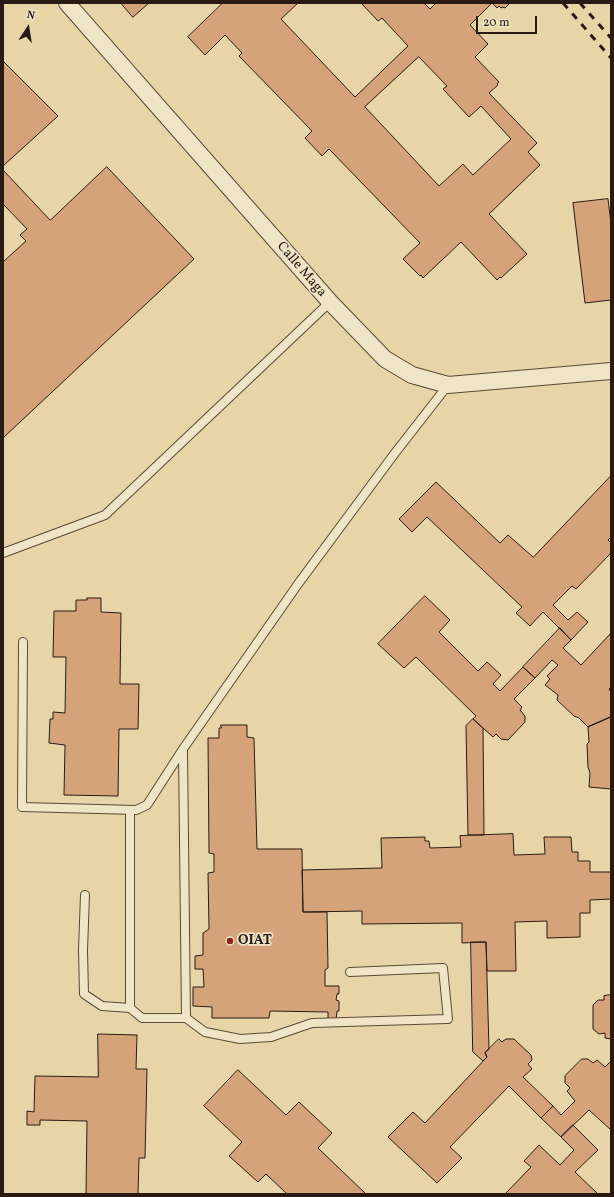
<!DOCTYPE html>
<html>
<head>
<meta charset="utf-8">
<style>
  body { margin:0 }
  #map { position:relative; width:614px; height:1197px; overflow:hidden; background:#e7d5a7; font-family:Vollkorn,serif }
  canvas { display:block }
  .frame { position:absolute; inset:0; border:4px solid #291a13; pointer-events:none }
  .north { position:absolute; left:8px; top:8px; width:40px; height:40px; -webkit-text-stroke:3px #efe4c6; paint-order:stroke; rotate:12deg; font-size:11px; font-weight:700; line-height:16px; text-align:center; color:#291a13 }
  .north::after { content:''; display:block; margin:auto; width:14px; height:18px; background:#291a13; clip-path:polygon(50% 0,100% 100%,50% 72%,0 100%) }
  .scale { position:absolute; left:476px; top:16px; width:61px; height:18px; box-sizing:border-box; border:2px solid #291a13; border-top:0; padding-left:5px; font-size:12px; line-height:14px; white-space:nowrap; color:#291a13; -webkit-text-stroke:3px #efe4c6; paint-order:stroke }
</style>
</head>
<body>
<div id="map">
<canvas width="614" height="1197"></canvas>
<div class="frame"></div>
<div class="north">N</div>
<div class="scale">20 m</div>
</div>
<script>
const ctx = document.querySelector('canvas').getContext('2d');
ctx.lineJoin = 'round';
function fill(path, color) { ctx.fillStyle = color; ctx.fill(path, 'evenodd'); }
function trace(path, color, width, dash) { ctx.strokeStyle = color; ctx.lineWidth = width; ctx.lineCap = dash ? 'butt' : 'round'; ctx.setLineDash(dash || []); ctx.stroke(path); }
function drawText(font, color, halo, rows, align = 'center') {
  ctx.font = font + ' Vollkorn,serif'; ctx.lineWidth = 3.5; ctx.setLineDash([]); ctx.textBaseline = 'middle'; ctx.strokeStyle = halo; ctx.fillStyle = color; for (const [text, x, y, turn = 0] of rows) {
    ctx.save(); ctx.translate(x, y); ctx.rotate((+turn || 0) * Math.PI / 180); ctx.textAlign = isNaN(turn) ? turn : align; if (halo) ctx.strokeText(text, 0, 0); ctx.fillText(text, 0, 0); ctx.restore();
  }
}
const building = new Path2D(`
  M121 3H149L133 17Z
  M223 3H298L281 19 355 97 408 46 382 18 378 21 361 3H424L430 9 436 3H510L505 8 503 7 501 8 499 6 497 8 492 3 470 25 488 44 475 57 499 82 497 84 498 85 489 93 537 143 528 152 540 165 489 214 527 254 501 278 500 277 497 280 461 242 423 278 421 275 420 276 403 259 420 243 329 149 322 156 305 138 312 131 239 56 242 53 225 35 205 55 188 37ZM419 57 447 86 443 89 469 117 481 106 511 139 473 175 463 164 439 186 365 107Z
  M3 61 58 116 3 166Z
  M107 167 194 259 3 438V262L26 241 20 235 27 229 3 204V170L50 220Z
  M608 199 611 223V300L585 303 573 203Z
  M611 476V537L608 540 611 543V553L576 589 572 586 553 605 568 620 577 612 588 622 571 640 543 612 530 626 516 613 522 607 427 517 412 532 399 519 436 482 500 543 508 535 533 557Z
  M425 596 450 620 439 632 478 671 487 662 501 675 493 684 500 691 523 667 535 678 514 699 522 707 520 710 525 716V722L508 740 501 739 496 734 493 737 473 719 476 716 416 657 404 668 378 644Z
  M87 598H101V612L121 613 120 684H139L138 729H119L118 796 64 795 65 745 49 743 50 719H53V712L65 713 66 657H53L54 611H76V600H87Z
  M560 628 571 640 563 648 581 665 611 633V687L609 689 611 692V717L588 727 579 718 574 716 557 700 558 695 545 685 550 679 547 676 558 665 552 660 535 678 523 667Z
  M611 717V789L589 787 590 773 588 767 587 744 589 742 588 727Z
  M473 719 483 728 484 835H468L466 726Z
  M221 725H247V737L254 738 257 849H302L303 912H327L328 968 325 970V986H339V994H337L336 1000 339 1001V1011H337L336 1020H328V1012L270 1011 269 1018H212V1007L193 1006V987H204L203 969H195V956L203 955V933L209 929 208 873 214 872V854L209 853 208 738H219V728H221Z
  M513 834 514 855 545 854 544 837H571L572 852H578V861H590V872H611V899L590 900V913H580V937L547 938V921L515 922 516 971H487L486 942 462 943V923L362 924V911L303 912 302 870 382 868 381 838 425 837V841H429L430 848 461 847 460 836Z
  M471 942H486L489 1049 485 1053 487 1057 483 1061 473 1052Z
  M611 995V1039L605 1038V1033L599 1034 593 1029V1005L598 1000H604V996Z
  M98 1034 137 1035 136 1069H147L145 1158H139L138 1194H86L87 1121 40 1120V1125H27V1111L34 1112 35 1076 98 1077Z
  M499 1039 502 1042 506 1039H514L531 1055 532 1060 528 1064 532 1069 523 1077 553 1106 541 1118 509 1086 450 1147 462 1158 437 1183 388 1137 413 1112 425 1123 487 1057 485 1053Z
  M582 1059H588L593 1063 597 1060 605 1067 611 1061V1130L589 1110 561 1137 541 1118 553 1106 561 1115 575 1101 567 1091 570 1088 565 1083V1076Z
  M238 1070 286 1115 299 1102 332 1133 318 1148 366 1194H287L266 1174 258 1182 229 1156 242 1142 204 1106Z
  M573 1125 598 1150 575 1172 598 1194H505L531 1167 524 1161 539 1145 560 1165 574 1150 561 1137Z`);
fill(building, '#d4a379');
trace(building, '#291a13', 1);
const service = new Path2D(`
  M3 553 105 515 330 302
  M23 642 22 807 136 810 147 805 183 749 298 584 395 453 448 385
  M183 750 186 1018
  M130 810V1008L142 1018H186L205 1032 240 1039 271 1037 312 1023 448 1019 443 968 350 972
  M85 895 83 950 84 994 102 1006 130 1008`);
const minor = new Path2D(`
  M67 3 330 302 385 359 412 375 448 385 611 371`);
trace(service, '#584938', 10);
trace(minor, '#584938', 18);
trace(service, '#efe4c6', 8);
trace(minor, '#efe4c6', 16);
trace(new Path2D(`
  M563 3 611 58
  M580 3 611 38`), '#291a13', 3, [7, 7]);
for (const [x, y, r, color] of [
  [230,941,4,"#8f2418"]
]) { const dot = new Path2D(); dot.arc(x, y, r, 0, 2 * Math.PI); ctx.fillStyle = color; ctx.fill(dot); trace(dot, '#efe4c6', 1.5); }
drawText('14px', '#291a13', '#efe4c6', [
  ["Calle Maga",301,270,49]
]);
drawText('bold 14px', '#291a13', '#efe4c6', [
  ["OIAT",238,941]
], 'left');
</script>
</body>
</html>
